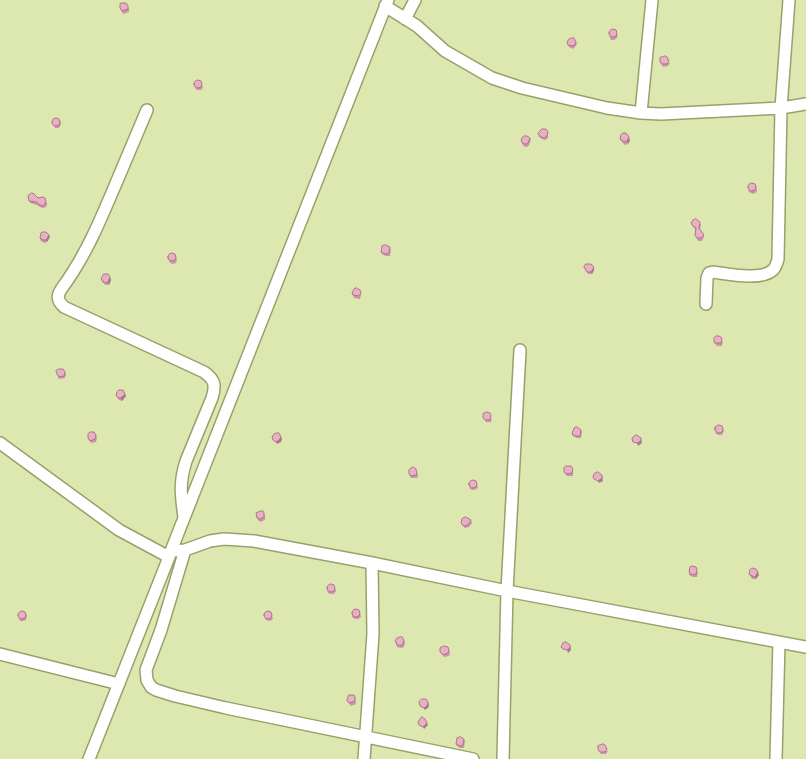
<!DOCTYPE html>
<html>
<head>
<meta charset="utf-8">
<style>
  body { margin:0 }
  canvas { display:block; background:#dce8af }
</style>
</head>
<body>
<canvas width="806" height="759"></canvas>
<script>
const ctx = document.querySelector('canvas').getContext('2d');
ctx.lineJoin = 'round';
function trace(path, color, width, dash) { ctx.strokeStyle = color; ctx.lineWidth = width; ctx.lineCap = dash ? 'butt' : 'round'; ctx.setLineDash(dash || []); ctx.stroke(path); }
function fill(path, color) { ctx.fillStyle = color; ctx.fill(path, 'evenodd'); }
const minor = new Path2D(`
  M385 6 417 26 445 51 492 78 522 88 607 108 641 113 661 114 781 108 806 104
  M405 19 415 0
  M147 110C136 136 125 162 114 188 100 221 87 252 67 281 60 291 53 297 64 307L204 372C215 380 216 385 212 398L186 461C179 483 181 495 184 517
  M641 113 652 0
  M706 304 707 278 709 273 713 272C728 274 761 281 773 270 776 267 777 263 778 259L781 108 789 0
  M0 443 119 530 169 557
  M185 550 161 630 146 670 147 680 151 687 156 690 175 696 226 708 473 759
  M171 551 185 550 210 541 224 539 254 541 372 563 507 591 806 647
  M0 654 119 684
  M89 759 169 557 171 551 388 0
  M364 759 373 634 372 563
  M503 759 507 591 520 350
  M776 759 779 642`);
trace(minor, '#97a26b', 14);
trace(minor, '#fff', 11);
fill(new Path2D(`
  M120 8H129V12L123 14Z
  M609 35H618L617 38 614 40H611Z
  M567 42H576L577 44 575 47 573 49 569 47Z
  M660 62 670 63 668 66 663 67Z
  M202 84 203 88 201 90H197L195 88 194 85Z
  M60 120 61 123 60 127 58 128H55L52 123Z
  M548 132V138L545 140 542 139 539 137 538 134Z
  M530 138 531 140 529 145 527 147H525L522 144 521 141Z
  M620 139 630 140 628 144 625 145 621 141Z
  M756 185 757 192 753 194 749 192 748 190Z
  M28 196 45 198 47 204 46 207 43 208 40 207 37 205 30 203Z
  M691 223 701 224 700 230 704 237 702 241H698L695 235 696 230 694 228Z
  M49 235 50 237 47 242 44 243 40 240V238Z
  M391 249 390 256H386L382 254 381 252Z
  M175 254 177 260 176 263 173 264 170 263 167 257Z
  M584 267H594V270L592 274H588Z
  M110 277 111 280 109 285H106L102 282 101 279Z
  M360 290 361 295 360 299 354 298 352 293Z
  M723 341 722 346H717L715 344 714 342Z
  M65 372 66 374 65 378 59 379 57 374Z
  M125 394 126 396 122 401 119 400 116 395Z
  M483 418 492 419 491 422H486Z
  M722 426 724 431 722 435H719L716 434 714 427Z
  M581 430 582 432 581 438H577L573 436 572 434Z
  M96 435 97 438 96 442 91 443 88 438Z
  M573 469V476H567L564 472Z
  M417 472 418 476 417 478H412L410 477 409 474Z
  M468 483 478 486 477 489 473 490 470 489Z
  M256 513 265 515V520L260 522 258 520Z
  M471 520 472 523 469 527 465 528 462 525 461 523Z
  M689 572H698L697 577H693L689 575Z
  M749 574 759 575 756 579H752Z
  M334 585 336 591 334 594H331L328 593 327 591Z
  M360 613 361 617 358 619H355L352 617V614Z
  M26 614 27 616 26 620 23 621H20L18 616Z
  M263 614 273 617 272 620 270 621 266 620Z
  M404 640 405 643 404 647 401 648 397 647 395 641Z
  M448 647 450 653 449 656 444 657 440 652Z
  M355 697 356 704 351 706 347 701Z
  M464 739 465 741 464 748H460L457 746 456 744Z
  M598 750 608 751 606 754H601Z`), '#ca96a7');
fill(new Path2D(`
  M629 137 630 140 628 144 627 141Z
  M49 235 50 237 47 242 46 240Z
  M594 267V270L592 274 591 272Z
  M110 277 111 280 109 285 108 282Z
  M125 394 126 396 122 401 121 398Z
  M281 437 282 439 281 442 277 444 276 442Z
  M641 438 642 443 638 446 637 443Z
  M602 475 603 481 599 483 598 481Z
  M758 572 759 575 756 579 755 577Z
  M570 645 571 650 568 653 567 650Z
  M428 702 429 705 428 708 424 710V708Z
  M427 723 428 725 424 729 423 727Z`), '#a47a88');
const building = new Path2D(`
  M122 3H126L128 6V9L122 11 120 8V4Z
  M609 33a4 4 0 1 1 8 0a4 4 0 1 1-8 0Z
  M574 38 576 42 575 45 572 46 568 45 567 42 569 39Z
  M665 56 667 57 669 61 667 64H662L660 62V58Z
  M194 84a4 4 0 1 1 8 0a4 4 0 1 1-8 0Z
  M52 122a4 4 0 1 1 8 0a4 4 0 1 1-8 0Z
  M542 129H546L548 132 547 136 544 138 541 137 538 134Z
  M623 133H626L629 137 627 141 624 142 620 139 621 135Z
  M524 136H527L530 138 528 143 526 144H524L521 141 522 138Z
  M748 187a4 4 0 1 1 8 0a4 4 0 1 1-8 0Z
  M32 193 34 194 38 198 42 197 45 198 46 202 45 204 42 206 40 205 36 202 29 201 28 196Z
  M696 219 700 222 699 228 704 235 701 238H697L695 235 696 228 693 226 691 223 693 220Z
  M43 232H46L49 235 46 240H43L40 238 41 233Z
  M386 245 390 247 389 253 385 254 381 252 382 246Z
  M168 257a4 4 0 1 1 8 0a4 4 0 1 1-8 0Z
  M586 264H591L594 267 591 272H587L584 267Z
  M104 274H108L110 277 108 282 105 283 101 279 102 277Z
  M357 288 360 290 361 293 359 296 353 295 352 293 354 289Z
  M716 336H719L722 338 721 343H716L714 342V338Z
  M59 369H63L65 372 64 376 59 377 57 374 56 371Z
  M119 390H123L125 394 121 398H118L116 395 117 392Z
  M487 412 490 413 491 416 490 420H485L483 418V414Z
  M715 429a4 4 0 1 1 8 0a4 4 0 1 1-8 0Z
  M577 427 581 430 580 436H576L572 434 574 428Z
  M90 432H94L96 435 95 439 90 441 88 438V434Z
  M279 433 281 437 280 439 276 442 273 440 272 437 274 434Z
  M637 435 641 438V441L637 443 633 442 632 439 633 437Z
  M566 466H571L573 469 572 473 566 474 564 472V468Z
  M413 467 416 469 417 474 416 475 411 476 409 474V470Z
  M598 472 602 475V478L598 481 594 479 593 477 594 474Z
  M469 484a4 4 0 1 1 8 0a4 4 0 1 1-8 0Z
  M263 511 264 513V517L260 519 257 518 256 513 258 512Z
  M466 517 471 520 468 525 464 526 461 523 462 519Z
  M692 566 696 567 697 569 696 574 692 575 689 572 690 567Z
  M752 568 756 569 758 572 755 577 752 576 749 574 750 570Z
  M327 588a4 4 0 1 1 8 0a4 4 0 1 1-8 0Z
  M352 613a4 4 0 1 1 8 0a4 4 0 1 1-8 0Z
  M18 615a4 4 0 1 1 8 0a4 4 0 1 1-8 0Z
  M264 615a4 4 0 1 1 8 0a4 4 0 1 1-8 0Z
  M402 637 404 640 403 644 400 646 397 644 395 641 397 638Z
  M566 642 570 645V648L567 650 563 649 561 647 563 643Z
  M445 646 448 647 449 651 448 653 443 655 440 652V648Z
  M349 695H354L355 697V701L350 703 347 701Z
  M422 699H426L428 702 427 706 424 708 420 706 419 702Z
  M422 717 425 719 427 723 423 727 419 725 418 722 420 719Z
  M461 737 464 739 463 745 460 746 456 744 457 738Z
  M603 744 605 745 607 749 605 752H600L598 750V746Z`);
fill(building, '#ebaec2');
trace(building, '#a47a88', 1);
</script>
</body>
</html>
